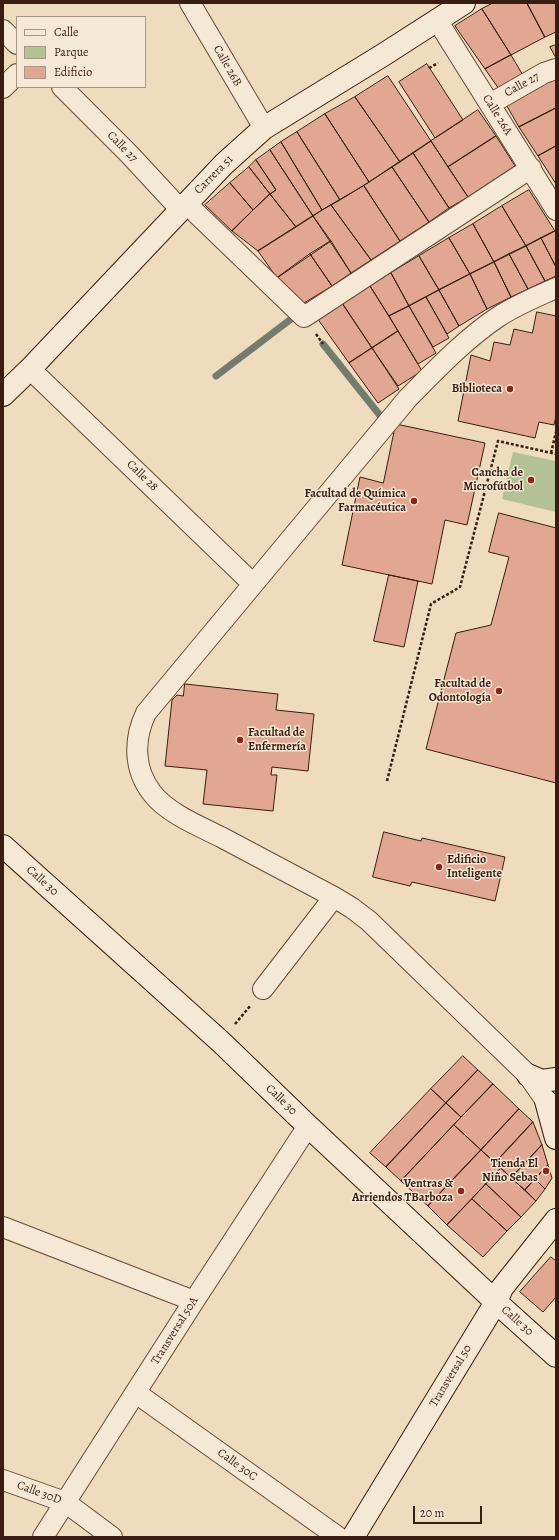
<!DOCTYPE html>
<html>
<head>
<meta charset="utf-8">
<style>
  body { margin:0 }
  #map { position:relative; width:559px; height:1540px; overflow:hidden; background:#efdbbd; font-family:Alegreya,serif }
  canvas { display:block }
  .frame { position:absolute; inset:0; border:4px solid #381d10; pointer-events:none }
  .legend { position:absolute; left:16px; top:16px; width:130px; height:72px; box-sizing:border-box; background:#f5e8d4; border:1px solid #a99786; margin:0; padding:5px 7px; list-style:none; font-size:12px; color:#381d10 }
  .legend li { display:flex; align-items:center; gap:8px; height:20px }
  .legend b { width:20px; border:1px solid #a99786 }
  .scale { position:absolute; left:413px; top:1506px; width:69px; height:18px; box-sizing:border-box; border:2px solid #381d10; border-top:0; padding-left:5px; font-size:12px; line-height:14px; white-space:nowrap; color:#381d10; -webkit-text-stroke:3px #f5e8d4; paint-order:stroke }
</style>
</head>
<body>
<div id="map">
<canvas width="559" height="1540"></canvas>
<div class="frame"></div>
<ul class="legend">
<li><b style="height:5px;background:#f5e8d4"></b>Calle</li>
<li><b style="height:11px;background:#b3c196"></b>Parque</li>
<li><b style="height:11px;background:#e2a793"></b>Edificio</li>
</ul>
<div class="scale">20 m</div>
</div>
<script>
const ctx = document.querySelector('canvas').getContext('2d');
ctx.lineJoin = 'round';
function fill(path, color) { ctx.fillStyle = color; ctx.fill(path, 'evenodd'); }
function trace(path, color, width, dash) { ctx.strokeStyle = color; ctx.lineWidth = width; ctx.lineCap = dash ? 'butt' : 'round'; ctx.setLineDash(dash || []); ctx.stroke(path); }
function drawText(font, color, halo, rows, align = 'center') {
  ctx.font = font + ' Alegreya,serif'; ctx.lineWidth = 3; ctx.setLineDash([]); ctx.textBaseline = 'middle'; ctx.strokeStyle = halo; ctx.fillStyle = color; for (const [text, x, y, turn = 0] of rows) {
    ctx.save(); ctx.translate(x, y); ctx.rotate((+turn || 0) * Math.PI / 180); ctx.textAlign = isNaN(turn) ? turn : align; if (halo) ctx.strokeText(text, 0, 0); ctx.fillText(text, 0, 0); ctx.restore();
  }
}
fill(new Path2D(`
  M513 452 556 461V512L502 499Z`), '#b3c196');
trace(new Path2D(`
  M323 344 386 423
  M216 376 299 313`), '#737c6d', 7);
const building = new Path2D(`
  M493 3H527L545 37 511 55 482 9Z
  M527 3H556V32L545 37Z
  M482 9 511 55 485 69 455 26Z
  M556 45V58L550 47Z
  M511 55 524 77 499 89 485 69Z
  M427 64 463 120 435 138 399 82Z
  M388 76 431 141 400 162 355 97Z
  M556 77V108L519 127 504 101Z
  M355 97 400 162 369 182 325 114Z
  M556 108V146L538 156 519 127Z
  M478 110 496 136 448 167 431 141Z
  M325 114 369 182 340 200 297 132Z
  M297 132 340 200 322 210 281 142Z
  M496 136 515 166 468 197 448 167Z
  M431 141 468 197 449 208 413 153Z
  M281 142 322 210 313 216 270 150Z
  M556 146V184L538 156Z
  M270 150 313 216 296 227 270 194 276 190 256 160Z
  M413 153 449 208 429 222 392 167Z
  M256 160 276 190 270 194 249 167Z
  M249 167 270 194 253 210 230 183Z
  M392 167 429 222 400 241 364 186Z
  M230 183 253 210 232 231 205 205Z
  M364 186 400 241 371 260 331 205Z
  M529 190 555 231 526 246 502 206Z
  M270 194 296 227 258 251 232 231Z
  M331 205 371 260 351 273 313 216Z
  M502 206 526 246 494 262 473 224Z
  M313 216 331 241 277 278 258 251Z
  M473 224 494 262 470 274 449 238Z
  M555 231 556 232V267L541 238Z
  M449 238 470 274 439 290 419 256Z
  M541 238 556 267V276L545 281 526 246Z
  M331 241 351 273 332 286 310 254Z
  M526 246 545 281 528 289 509 254Z
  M310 254 332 286 299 306 277 278Z
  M509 254 528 289 511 297 494 262Z
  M419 256 439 290 409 306 391 273Z
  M494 262 511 297 487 309 470 274Z
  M391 273 409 306 389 316 370 286Z
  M470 274 487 309 459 326 439 290Z
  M370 286 398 331 372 348 342 303Z
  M439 290 459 326 447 334 426 297Z
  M426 297 449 338 433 347 409 306Z
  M342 303 372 348 349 363 317 318Z
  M409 306 436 353 418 364 389 316Z
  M537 312 556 316V416L554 425 539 422 535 438 458 421 471 355 490 361 494 342 510 345 514 329 532 333Z
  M398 331 422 371 398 386 372 348Z
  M372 348 399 389 378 403 349 363Z
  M396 424 485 443 467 525 445 520 432 584 342 565 360 477 383 483Z
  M499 513 556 528V783L426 749 456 633 491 625 509 557 489 552Z
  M389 575 418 581 404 647 374 641Z
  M185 684 278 694 276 710 314 714 308 771 272 767 271 775H277L273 811 203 804 207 770 165 766 172 700 177 695 183 696Z
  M384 832 421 841 422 838 505 857 495 901 412 882 410 886 373 877Z
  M463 1056 478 1070 446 1103 431 1089Z
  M478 1070 493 1084 461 1117 446 1103Z
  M493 1084 519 1109 481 1150 454 1125Z
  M431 1089 446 1103 386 1167 370 1153Z
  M446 1103 461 1117 401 1181 386 1167Z
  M519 1109 533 1122 495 1163 481 1150Z
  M533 1122 542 1145 511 1178 495 1163Z
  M454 1125 481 1150 428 1206 401 1181Z
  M542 1145 548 1165 525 1190 511 1178Z
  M481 1150 501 1168 447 1225 428 1206Z
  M548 1165 552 1178 545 1189 535 1179Z
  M501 1168 536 1201 521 1217 486 1184Z
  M535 1179 545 1189 536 1201 525 1190Z
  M486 1184 521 1217 507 1231 472 1199Z
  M472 1199 507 1231 483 1257 447 1225Z
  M551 1257 556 1261V1297L543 1312 520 1292Z`);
fill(building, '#e2a793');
trace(building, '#381d10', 1);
const street = new Path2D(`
  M190 3 264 128
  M437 20 556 210
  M3 30 17 44
  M62 87 130 155 180 209
  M3 88 17 74
  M490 104 544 73 556 69
  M187 202 196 213 304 317 531 168
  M556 288C536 297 516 305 498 317 465 339 436 370 408 398L146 713C133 740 134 770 152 793 167 813 199 826 221 837 259 857 296 877 334 897L352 908 369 921 528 1075 546 1101 556 1108
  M30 369 253 584
  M263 989 334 897
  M3 1227 194 1301
  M136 1393 338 1537
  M3 1480 65 1502 112 1537
  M43 1537 194 1301 308 1126`);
const secondary = new Path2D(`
  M3 395 30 369 224 164 264 128 383 55 464 3
  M3 846 221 1042 308 1126 496 1302 556 1356
  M528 1075 542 1081 556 1079
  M546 1101 556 1138
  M353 1537 496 1302 502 1288 556 1220`);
trace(street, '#664c3b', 22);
trace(secondary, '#381d10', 24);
trace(new Path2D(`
  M429 68 438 63
  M316 334 323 344
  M551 453 556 432
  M387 781 431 604 460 587 498 441 556 454
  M235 1024 251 1005`), '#381d10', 2.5, [3, 2]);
trace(street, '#f5e8d4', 20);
trace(secondary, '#f5e8d4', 22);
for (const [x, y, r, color] of [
  [510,389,4,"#8f2418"],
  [531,480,4,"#8f2418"],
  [414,501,4,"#8f2418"],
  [499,691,4,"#8f2418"],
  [240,740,4,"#8f2418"],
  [439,867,4,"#8f2418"],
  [546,1171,4,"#8f2418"],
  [461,1191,4,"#8f2418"]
]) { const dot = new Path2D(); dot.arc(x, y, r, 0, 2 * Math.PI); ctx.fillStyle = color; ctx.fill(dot); trace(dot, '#f5e8d4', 1.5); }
drawText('12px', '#381d10', '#f5e8d4', [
  ["Calle 26B",227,66,60],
  ["Calle 27",522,85,-29],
  ["Calle 26A",497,115,58],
  ["Calle 27",122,147,46],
  ["Carrera 51",214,175,-45],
  ["Calle 28",142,476,44],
  ["Calle 30",42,881,42],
  ["Calle 30",281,1100,44],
  ["Calle 30",517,1321,42],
  ["Transversal 50A",175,1331,-58],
  ["Transversal 50",451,1376,-59],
  ["Calle 30C",237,1465,36],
  ["Calle 30D",39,1493,20]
]);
drawText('bold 12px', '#381d10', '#f5e8d4', [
  ["Biblioteca",502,389],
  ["Cancha de",523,473],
  ["Microfútbol",523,487],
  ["Facultad de Química",406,494],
  ["Farmacéutica",406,508],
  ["Facultad de",491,684],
  ["Odontología",491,698],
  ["Facultad de",248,733,"left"],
  ["Enfermería",248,747,"left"],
  ["Edificio",447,860,"left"],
  ["Inteligente",447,874,"left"],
  ["Tienda El",538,1164],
  ["Niño Sebas",538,1178],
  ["Ventras &",453,1184],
  ["Arriendos TBarboza",453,1198]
], 'right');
</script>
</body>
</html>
